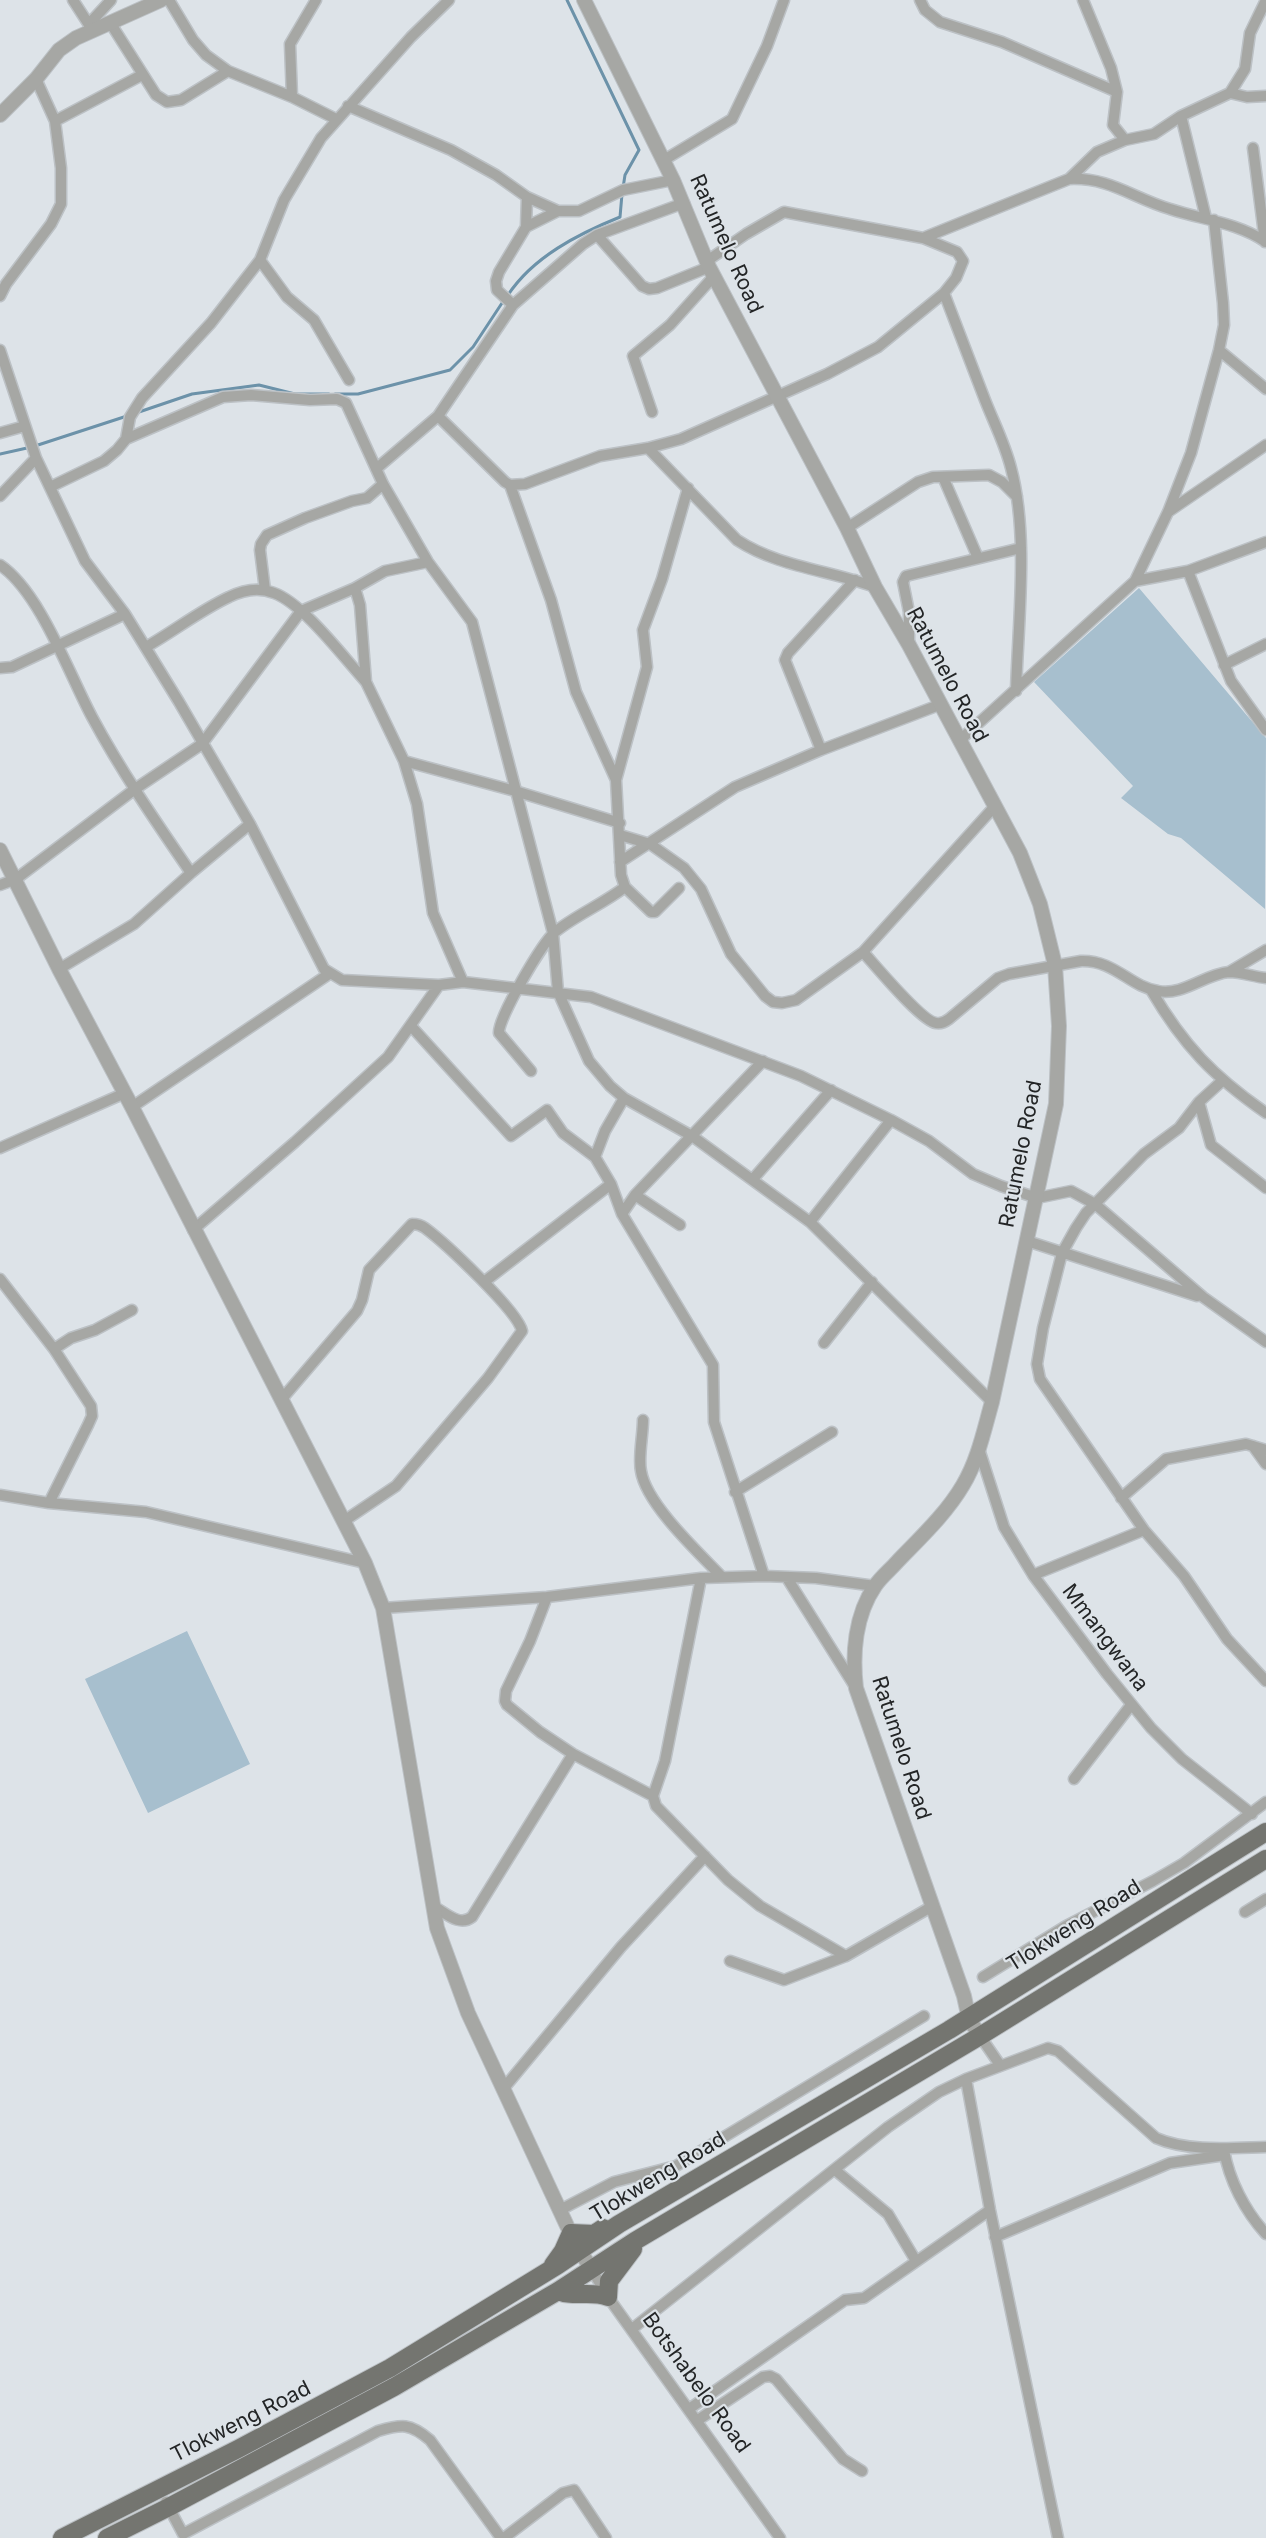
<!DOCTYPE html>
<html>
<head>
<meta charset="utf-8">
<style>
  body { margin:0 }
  canvas { display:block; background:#dde3e8 }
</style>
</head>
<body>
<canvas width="1266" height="2538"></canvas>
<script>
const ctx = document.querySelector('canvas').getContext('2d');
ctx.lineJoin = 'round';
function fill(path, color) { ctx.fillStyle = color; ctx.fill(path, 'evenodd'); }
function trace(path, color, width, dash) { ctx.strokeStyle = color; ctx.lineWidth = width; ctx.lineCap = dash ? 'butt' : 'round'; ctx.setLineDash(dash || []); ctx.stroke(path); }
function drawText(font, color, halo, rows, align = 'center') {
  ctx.font = font + ' Inter,sans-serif'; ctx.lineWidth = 4.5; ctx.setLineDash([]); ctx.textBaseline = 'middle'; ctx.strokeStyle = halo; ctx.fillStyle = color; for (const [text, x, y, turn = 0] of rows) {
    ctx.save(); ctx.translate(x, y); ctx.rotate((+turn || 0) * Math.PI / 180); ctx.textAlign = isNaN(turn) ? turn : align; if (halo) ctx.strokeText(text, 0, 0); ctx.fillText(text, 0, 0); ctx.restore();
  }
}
fill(new Path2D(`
  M1139 588 1266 738 1265 909 1181 838 1168 834 1121 798 1133 786 1034 682Z
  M187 1631 250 1764 148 1813 85 1679Z`), '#a7bfce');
trace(new Path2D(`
  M567 0 639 150 625 175 623 188
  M508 295C533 257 578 234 620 217L622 194
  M335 394H358L450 370 473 347 504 300
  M136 413 192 394 259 385 295 394H329
  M38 445 127 416
  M0 454 27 448`), '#6c92a9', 3);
const minor = new Path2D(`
  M73 0 93 31
  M169 0 193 40 206 55 228 71 292 97 336 119
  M920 0 925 10 940 22 1002 42 1117 92
  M1083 0 1111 68 1117 92 1113 125 1125 140
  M89 24 111 0
  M111 24 156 95 167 102 181 100 228 71
  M1230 93 1247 97 1266 96
  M292 97 290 44 316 0
  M348 106 451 150 496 175 527 197 558 211H579L623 190 673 180
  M1181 116 1206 218
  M55 121 142 75
  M1253 148 1265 242
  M664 160 732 119 767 46 784 0
  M1069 179 1097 152 1125 140 1154 134 1181 116 1230 93 1245 69 1250 33 1266 0
  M526 227 527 197
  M597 235 642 286 649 289 657 288 709 267
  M923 238 957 252 963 261 956 278 944 293C958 329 971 364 985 400 994 423 1005 444 1011 468 1029 535 1018 622 1016 691
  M260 260 287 297 314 320 349 380
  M707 261 746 234 784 212 923 238 1069 179C1109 177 1133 198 1170 209 1203 220 1236 222 1266 242
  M0 296 6 284 51 224 61 204V168L55 121 36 79
  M513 305 497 290 496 281 499 272 526 227 558 211
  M0 350 36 458 85 561 125 614 179 702 250 824 324 969 342 980 439 985 463 982 591 997 801 1076 891 1120 929 1141 973 1174 1001 1186 1037 1198 1071 1191 1095 1204 1203 1297 1266 1342
  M1219 350 1266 389
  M652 412 633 356 670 325 714 276
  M438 416 505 482 510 485 525 484 600 456 648 448 681 439 827 374 878 347 944 293
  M0 433 25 426
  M126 439 223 397 251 395 310 400 337 399 346 403 383 484 428 562 472 622 553 933 558 992 589 1061 610 1086 624 1098 692 1136 810 1222 992 1402
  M648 448 737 540C778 567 829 570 875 587
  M376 469 438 416 513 305 583 244 597 235 684 203
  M943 477 978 558
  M510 485 551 600 576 692 616 780
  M50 487 104 461 117 450 126 439 130 417 142 398 211 323 260 260 284 200 321 138 411 37 449 0
  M0 496 36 458
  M1168 512 1266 445
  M847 528 918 482 933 477 989 475 1002 482 1017 497
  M428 562 385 571 355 588 360 605 366 682 404 761 417 804 433 913 463 982
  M0 565C40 592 69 674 92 717 121 771 156 822 191 873
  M1188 571 1266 542
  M1135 581 1188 571 1231 681 1266 730
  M265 590 260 550 261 544 267 535 305 518 352 501 367 498 383 484
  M909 645V612L903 582 906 576 1021 548
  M146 647C174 631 201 610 229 597 243 590 259 587 274 593 304 604 344 658 366 682
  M1224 665 1266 644
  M0 668 12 667 125 614
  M959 741 1135 581 1168 512 1191 453 1219 350 1224 325 1223 303 1214 220
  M821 750 785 660 788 653 855 580
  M404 761 515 791 620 823
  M620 835 650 844 684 868 701 889 731 954 765 996 773 1002 782 1003 796 1000 863 952 995 806
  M620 862 735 787 821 750 939 705
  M0 885 16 879 135 789 202 744 301 611 355 588
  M625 887 651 912H655L679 888
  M863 952C876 966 921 1021 936 1023 941 1024 945 1022 949 1019L998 978 1009 974 1081 961C1115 960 1130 987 1158 991 1183 996 1205 974 1229 972 1241 972 1255 977 1266 978
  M59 969 134 924 191 873 250 824
  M1229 972 1266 950
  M1151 990C1184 1046 1213 1076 1266 1113
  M411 1026 511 1136 547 1110 563 1133 595 1157 611 1184 622 1214 713 1365 714 1422 764 1576
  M531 1071 499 1033C498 1018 542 943 555 932 576 915 603 904 625 887L621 875 616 780 647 667 643 630 662 579 688 488
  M1222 1081 1199 1102 1179 1128 1144 1154 1086 1213 1076 1228 1062 1253 1043 1328 1037 1364 1040 1379 1144 1530 1184 1576 1227 1639 1266 1681
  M1199 1102 1211 1145 1266 1188
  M132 1107 329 974
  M0 1148 125 1093
  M595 1157 605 1131 624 1098
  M753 1179 831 1090
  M635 1195 680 1225
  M622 1214 635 1195 763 1061
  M810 1222 891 1120
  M193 1230 295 1142 388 1057 439 985
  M1027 1241 1197 1296
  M0 1279 54 1349 91 1406 92 1416 88 1425 49 1503
  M484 1282 611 1184
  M824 1343 872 1282
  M54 1349 71 1338 95 1330 132 1310
  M281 1400 357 1311 362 1300 369 1270 412 1224C417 1224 421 1225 425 1228 444 1242 518 1311 522 1331L488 1378 396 1486 344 1521
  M643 1420C643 1435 638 1458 641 1471 646 1504 699 1553 722 1577
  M1253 1446 1266 1464
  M979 1449 1004 1527 1033 1575 1107 1674 1151 1728 1182 1759 1252 1814
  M735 1492 832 1432
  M0 1495 49 1503 146 1512 365 1563
  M1121 1498 1166 1459 1246 1444 1266 1450
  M1033 1575 1144 1530
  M701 1578 665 1761 653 1796 656 1806 728 1880 760 1906 846 1956 931 1907
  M787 1578 854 1685
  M547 1597 530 1641 506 1691 505 1701 507 1705 540 1732 573 1754 653 1796
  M383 1608 547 1597 701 1578 764 1576 816 1578 875 1586
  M1074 1779 1131 1705
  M433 1906C446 1913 459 1927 472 1917L573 1754
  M1245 1912 1266 1899
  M730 1961 784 1980 846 1956
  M983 1977 1066 1926 1153 1881 1184 1863 1266 1802
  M980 2036 1000 2065
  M966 2079 990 2210 1058 2538
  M504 2088 621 1947 705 1856
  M1224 2150C1229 2180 1245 2211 1266 2234
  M835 2170 888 2214 916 2261
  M560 2210 614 2182 676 2166 924 2016
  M995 2237 1170 2163 1225 2155
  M592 2270 608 2297 780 2538
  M632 2329 888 2127 939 2092 966 2079 1048 2048 1058 2051 1156 2138C1188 2152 1231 2148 1266 2147
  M689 2409 845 2300 864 2298 990 2210
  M698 2420 763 2377 770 2376 776 2379 843 2459 862 2471
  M166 2502 183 2534 378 2431C402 2424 410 2423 430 2440L501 2538
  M504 2538 563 2493 574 2490 606 2538`);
const tertiary = new Path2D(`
  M584 0 673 180 709 267 847 528 875 587 909 645 1020 853 1040 904 1055 965 1059 1026 1056 1104 992 1402C984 1430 978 1460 963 1485 946 1514 920 1538 897 1562 890 1570 881 1577 875 1586 855 1615 852 1654 856 1688L964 1996 969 2019 980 2036
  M0 115 36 79 59 50 76 38 161 0
  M0 850 59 969 132 1107 365 1563 383 1608 437 1928 468 2013 575 2243 592 2270`);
const primary = new Path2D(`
  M553 2265 563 2251 571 2233 594 2234 603 2228
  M558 2291C574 2298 591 2290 608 2297L609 2281 633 2249
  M62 2538 238 2449 390 2368 558 2265 619 2224 949 2030 1266 1832
  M107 2538 169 2507 394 2387 558 2291 635 2241 980 2036 1266 1859`);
trace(minor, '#bcc1c5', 13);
trace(tertiary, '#bcc1c5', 16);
trace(primary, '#bcc1c5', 20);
trace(minor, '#a6a7a4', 10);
trace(tertiary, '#a6a7a4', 14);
trace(primary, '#747570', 18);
drawText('21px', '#232526', '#dde3e8', [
  ["Ratumelo Road",726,244,66],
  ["Ratumelo Road",947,675,62],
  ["Ratumelo Road",1021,1154,-79],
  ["Mmangwana",1105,1638,53],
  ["Ratumelo Road",901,1748,72],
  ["Tlokweng Road",1074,1926,-32],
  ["Tlokweng Road",658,2177,-31],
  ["Botshabelo Road",696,2383,54],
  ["Tlokweng Road",241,2422,-27]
]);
</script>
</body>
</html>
